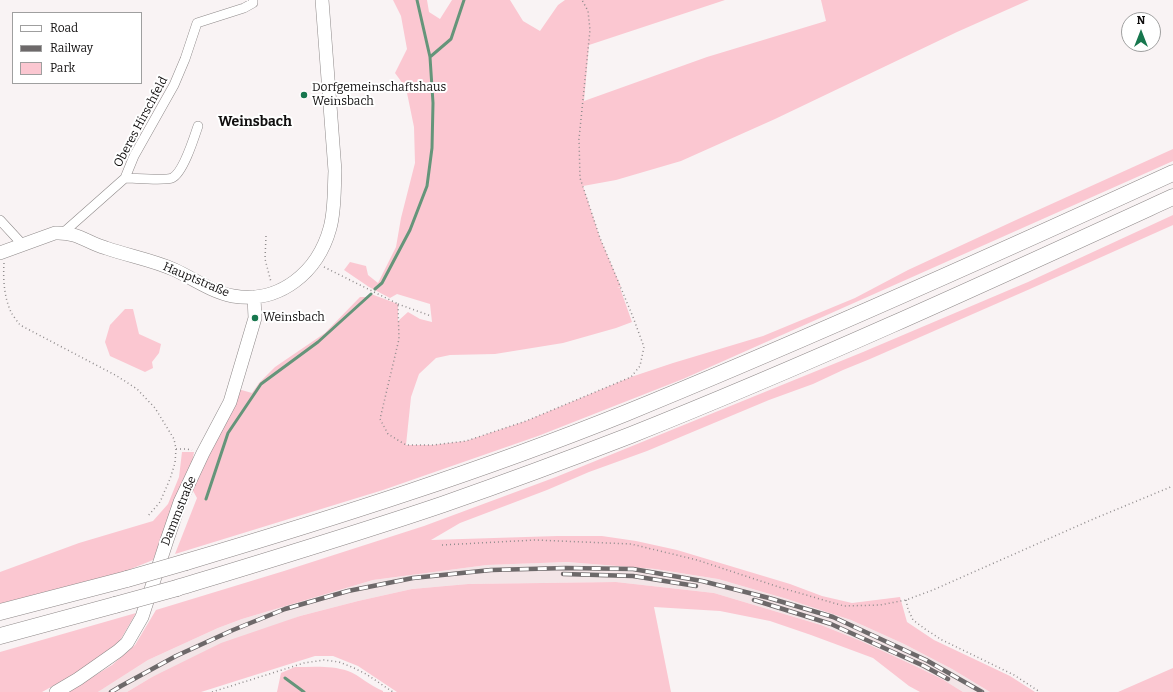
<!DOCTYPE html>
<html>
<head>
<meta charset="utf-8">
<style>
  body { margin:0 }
  #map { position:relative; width:1173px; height:692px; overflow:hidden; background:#f9f3f4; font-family:Bitter,serif }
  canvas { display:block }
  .legend { position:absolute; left:12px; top:12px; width:130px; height:72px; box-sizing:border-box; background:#fff; border:1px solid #9f9f9f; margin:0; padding:5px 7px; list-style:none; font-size:12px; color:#100e0e }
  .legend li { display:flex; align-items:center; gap:8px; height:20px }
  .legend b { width:20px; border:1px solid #9f9f9f }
  .north { position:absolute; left:1121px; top:12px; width:40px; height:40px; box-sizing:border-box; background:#fff; border:1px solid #9f9f9f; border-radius:50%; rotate:0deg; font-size:11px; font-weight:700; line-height:16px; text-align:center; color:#100e0e }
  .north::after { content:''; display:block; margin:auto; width:14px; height:18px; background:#17774e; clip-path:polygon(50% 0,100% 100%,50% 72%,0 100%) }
</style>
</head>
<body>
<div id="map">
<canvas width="1173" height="692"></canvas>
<ul class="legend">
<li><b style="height:5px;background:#fff"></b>Road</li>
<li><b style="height:5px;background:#6d696a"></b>Railway</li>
<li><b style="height:11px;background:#fbc7d1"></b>Park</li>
</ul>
<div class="north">N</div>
</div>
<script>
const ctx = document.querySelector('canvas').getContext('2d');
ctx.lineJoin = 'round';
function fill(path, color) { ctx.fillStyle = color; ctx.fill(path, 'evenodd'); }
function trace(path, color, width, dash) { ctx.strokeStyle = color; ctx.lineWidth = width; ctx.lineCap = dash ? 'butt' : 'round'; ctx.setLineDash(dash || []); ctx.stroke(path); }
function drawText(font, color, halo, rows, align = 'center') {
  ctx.font = font + ' Bitter,serif'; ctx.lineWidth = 4; ctx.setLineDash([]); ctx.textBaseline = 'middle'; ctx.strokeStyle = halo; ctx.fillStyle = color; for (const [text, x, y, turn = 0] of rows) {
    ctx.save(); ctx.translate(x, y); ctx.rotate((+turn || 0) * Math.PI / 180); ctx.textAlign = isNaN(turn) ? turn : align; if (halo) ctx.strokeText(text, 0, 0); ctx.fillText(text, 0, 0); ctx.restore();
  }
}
fill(new Path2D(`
  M567 562 655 569 718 579 787 599 851 620 904 644 952 669 990 692H963L942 679 913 665 861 641 821 625 714 593 616 582 468 584 412 589 358 601 300 616 152 677 127 692H98L148 660 218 628 242 619 373 580 487 565Z`), '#f3e5e7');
fill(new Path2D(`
  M393 0H427L429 12 440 19 452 0H510L523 21 540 31 558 5 565 0H725L589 45 584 101 707 57 826 21 821 0H1029L957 32 775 119 681 161 616 180 583 186 600 238 621 287 617 288H620L632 322 616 328 563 343 495 354 450 355 436 358 419 374 411 397 406 445H433L466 441 526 421 631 377 673 363 763 336 855 298 908 270 1016 220 1173 149V161L683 379 538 436 383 490 175 554 197 498 192 489 238 389 252 393 259 383 275 367 325 333 360 297H370L371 294 398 304V321L408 312 420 319 432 322 430 304 397 294 390 298 369 287 344 270 350 262 366 266 368 275 378 283 396 247 401 218 415 163 414 127 406 88 395 73 407 49 401 16Z
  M1173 215V225L1030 289 870 359 843 370 813 384 769 400 647 451 589 472 547 490 460 523 431 540 557 536H602L636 541 677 550 790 584 822 596 852 603 900 597 907 622 934 640 1010 676 1035 692H990L952 669 904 644 851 620 787 599 718 579 655 569 567 562 487 565 373 580 242 619 218 628 148 660 98 692H68L112 665 135 645 156 610 284 571 424 526 556 477 863 352 1028 282Z
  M125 309H133L139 334 161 344 159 353 152 362 153 368 145 372 110 356 105 342 110 325Z
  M182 452H194L192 464 153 560 116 575 0 605V572L79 543 153 521 168 504 179 477Z
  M616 582 714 593 821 625 861 641 913 665 942 679 963 692H920L909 686 873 658 811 635 770 621 720 611 654 607 671 692H397L358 666 333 656H315L201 692H127L152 677 221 643 300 616 358 601 412 589 468 584Z
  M136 613 118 644 84 669 42 692H0V652Z
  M295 667C312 667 331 665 348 671 359 675 370 686 383 691V692H277L281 673Z
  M1173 668V692H1118Z`), '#fbc7d1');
trace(new Path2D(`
  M430 57 451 39 464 0
  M375 289 382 283 410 230 427 186 432 148 433 103 430 57 417 0
  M206 499 228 433 261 384 318 342 371 294
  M285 678 304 692`), '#65957a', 3);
const street = new Path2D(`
  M125 178C134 178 166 181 172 178 183 173 194 138 198 126
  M0 220 23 245
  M64 232 125 178 134 156 174 85 185 59 197 23 244 8 253 3V0`);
const secondary = new Path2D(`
  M0 253 55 233C79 232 85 242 106 248 129 256 153 260 175 270 194 279 212 292 233 296 280 304 318 272 330 228 335 210 334 190 335 171L322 0
  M56 692 78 679 118 651 127 643 142 617 167 540 180 502 203 453 230 402 255 318 254 297`);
const highway = new Path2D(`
  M186 562C334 518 482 471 626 413 810 338 992 256 1173 173
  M177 588C266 561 356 534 444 504 507 482 569 459 631 435 814 362 994 279 1173 197
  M0 612 127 579
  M0 636 115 605`);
trace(street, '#8e8989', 10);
trace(secondary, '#8e8989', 14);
trace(highway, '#8e8989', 17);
trace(new Path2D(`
  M266 236 265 259 271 282
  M4 263C3 279 4 297 11 312 13 316 17 321 20 325L117 376 137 389 155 408 174 439 176 449 175 463 170 479 160 502 147 517
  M324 267 398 304 399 339 380 419 388 434 406 445H433L466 441 526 421 631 377 640 366 644 347 633 317 600 238 580 178 579 139 590 30 588 11 582 0
  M398 304 431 316
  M176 449H187L192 450
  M442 545 535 540 631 544 697 560 782 588 844 606 880 605 906 600 933 590 1091 520 1173 486
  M906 600 908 609 913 620 925 629 942 640 1014 675 1040 692
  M212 692 304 663 324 660 339 662 354 668 366 674 393 692`), '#908c8d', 1.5, [1, 3]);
trace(street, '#fff', 9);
trace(secondary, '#fff', 13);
trace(highway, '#fff', 16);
const rail = new Path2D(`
  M563 574 633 576 696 586
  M754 600 831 624 924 666 948 679
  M111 692 121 686 176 656 233 630 285 609 348 591 413 578 491 570 566 568 633 569 702 581 769 598 833 617 926 660 982 692`);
trace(rail, '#6d696a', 4.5);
trace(rail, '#fff', 3, [9]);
const highwayBridge = new Path2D(`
  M127 579 186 562
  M115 605 177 588`);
trace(highwayBridge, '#8e8989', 17, []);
trace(highwayBridge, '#fff', 16);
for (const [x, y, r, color] of [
  [304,95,4,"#17774e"],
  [255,318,4,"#17774e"]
]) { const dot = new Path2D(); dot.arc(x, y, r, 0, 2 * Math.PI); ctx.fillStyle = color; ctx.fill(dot); trace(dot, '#fff', 1.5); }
drawText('12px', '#100e0e', '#fff', [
  ["Dorfgemeinschaftshaus",312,88],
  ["Weinsbach",312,102],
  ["Weinsbach",263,318]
], 'left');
drawText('12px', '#100e0e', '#fff', [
  ["Oberes Hirschfeld",141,122,-62],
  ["Hauptstraße",196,280,23],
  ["Dammstraße",179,511,-68]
]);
drawText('bold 14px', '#100e0e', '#fff', [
  ["Weinsbach",255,122]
]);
</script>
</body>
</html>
